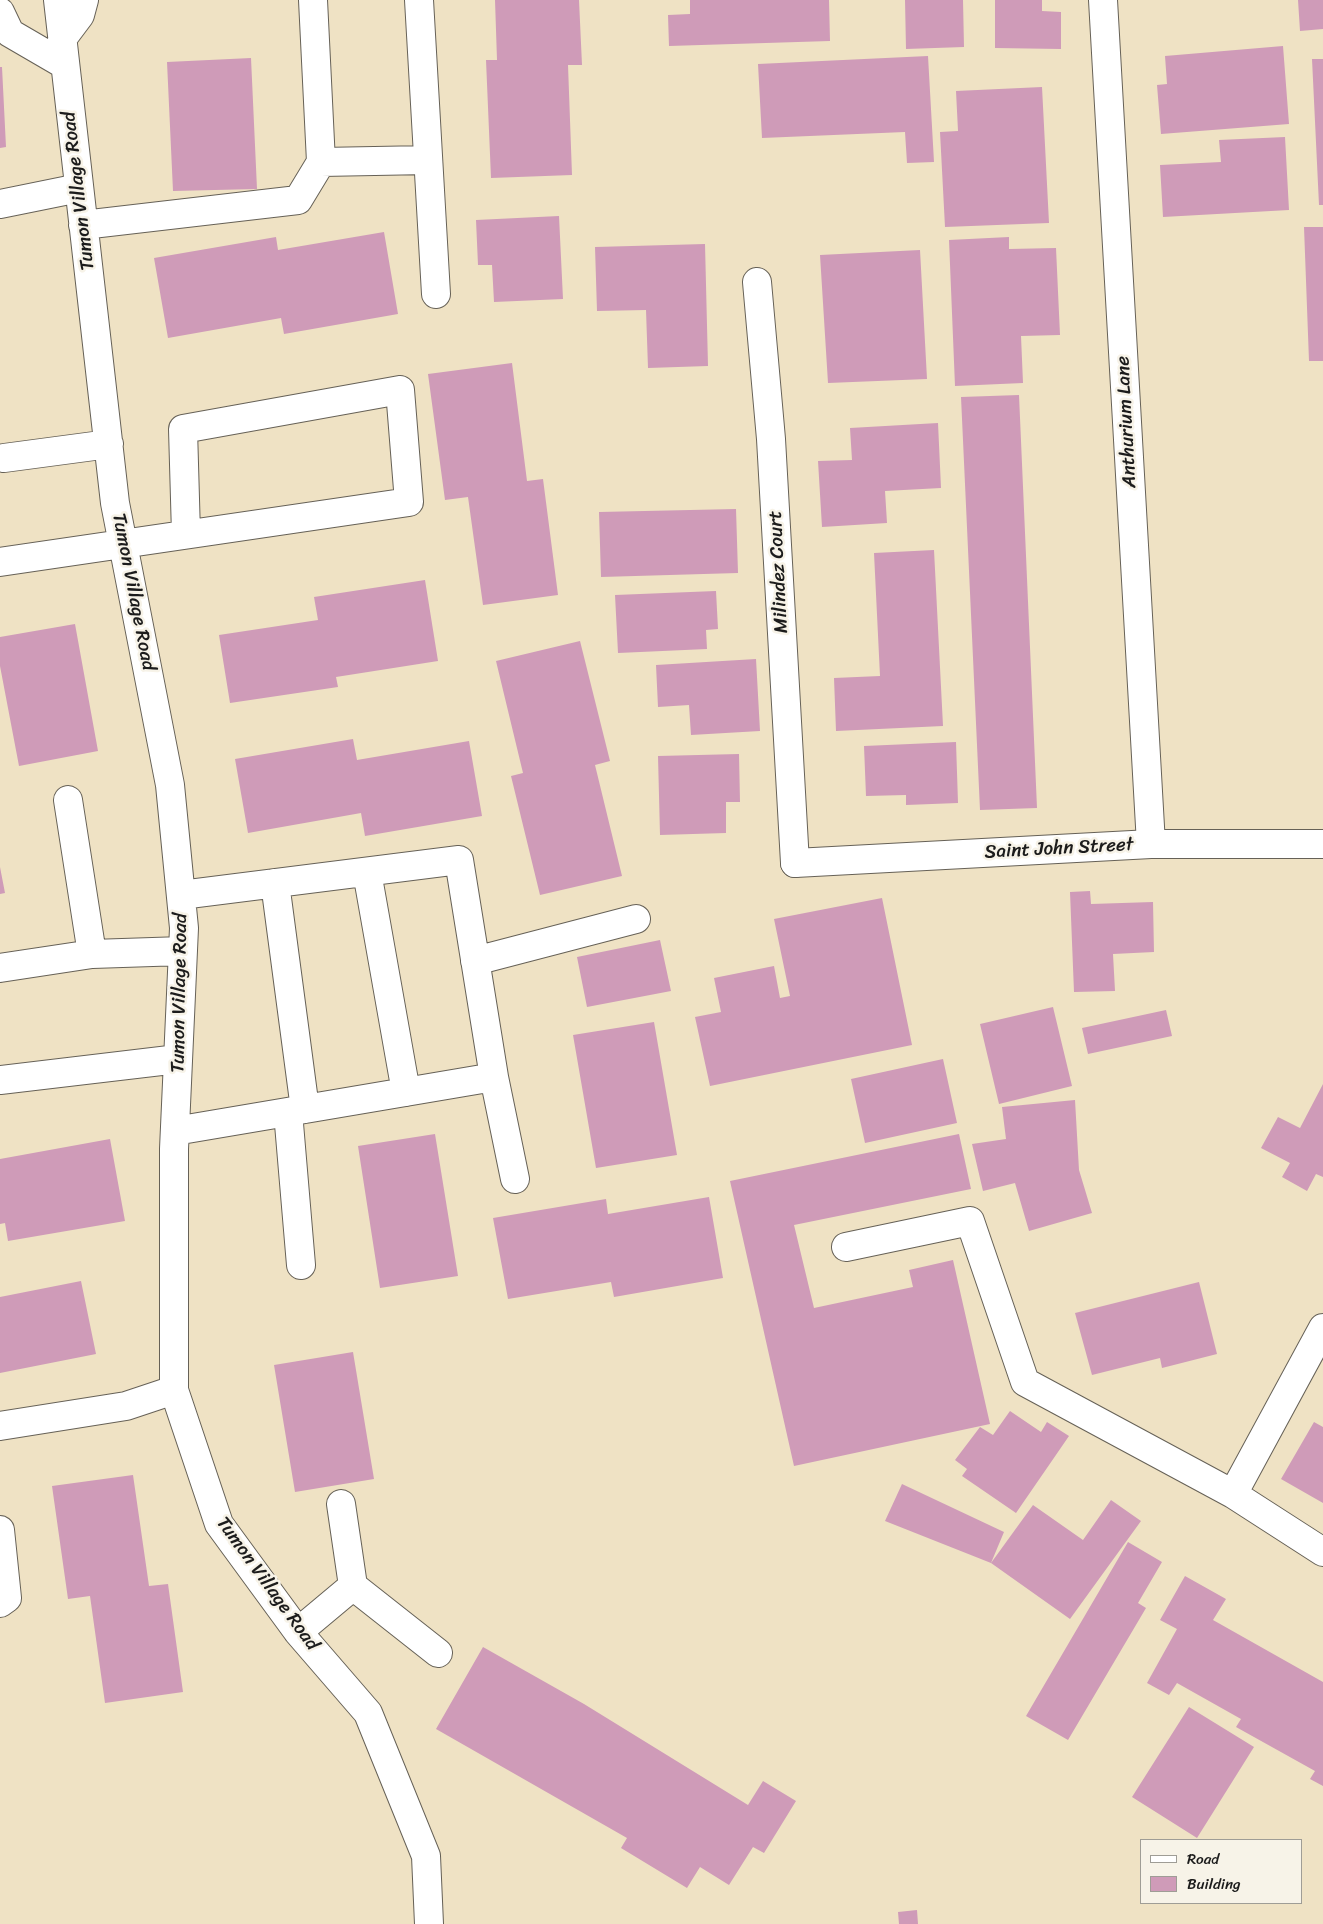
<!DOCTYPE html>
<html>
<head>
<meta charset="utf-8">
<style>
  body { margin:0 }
  #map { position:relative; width:1323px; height:1924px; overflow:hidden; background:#efe2c4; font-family:Sriracha,sans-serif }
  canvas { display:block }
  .legend { position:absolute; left:1140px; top:1839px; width:162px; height:65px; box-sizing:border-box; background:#f7f3e8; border:1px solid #9f9d96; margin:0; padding:6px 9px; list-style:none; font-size:15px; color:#1c1c1c }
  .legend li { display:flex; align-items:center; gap:10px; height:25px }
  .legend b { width:25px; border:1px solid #9f9d96 }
</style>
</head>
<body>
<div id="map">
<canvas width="1323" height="1924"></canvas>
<ul class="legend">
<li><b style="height:6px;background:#fff"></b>Road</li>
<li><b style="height:14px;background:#cf9bb8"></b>Building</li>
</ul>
</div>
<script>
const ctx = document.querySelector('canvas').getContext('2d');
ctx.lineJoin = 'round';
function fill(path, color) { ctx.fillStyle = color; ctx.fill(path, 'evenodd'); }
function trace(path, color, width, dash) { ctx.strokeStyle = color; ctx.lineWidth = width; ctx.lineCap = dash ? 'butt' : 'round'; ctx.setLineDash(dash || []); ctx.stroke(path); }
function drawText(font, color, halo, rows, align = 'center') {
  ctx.font = font + ' Sriracha,sans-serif'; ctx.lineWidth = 5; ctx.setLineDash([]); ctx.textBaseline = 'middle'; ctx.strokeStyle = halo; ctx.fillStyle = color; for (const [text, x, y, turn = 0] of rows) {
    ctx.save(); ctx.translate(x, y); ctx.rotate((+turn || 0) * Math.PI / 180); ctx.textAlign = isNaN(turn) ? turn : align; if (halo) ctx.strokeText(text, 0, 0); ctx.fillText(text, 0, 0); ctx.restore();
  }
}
fill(new Path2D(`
  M495 0H579L582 65H568L572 175 491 178 486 60H497Z
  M690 0H829L830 41 669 46 668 15 690 14Z
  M905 0H963L964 47 906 49Z
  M995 0H1042V11L1061 12V49L995 48Z
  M1298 0H1323V29L1300 31Z
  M1283 46 1289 124 1161 134 1157 85 1167 84 1165 56Z
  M928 56 934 162 907 163 905 132 762 138 758 64Z
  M251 58 257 189 173 191 167 62Z
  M1312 59H1323V205H1319Z
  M0 67H2L6 147 0 148Z
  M1042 87 1049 223 945 227 940 132 958 131 956 91Z
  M1285 137 1289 210 1163 217 1160 165 1221 162 1219 140Z
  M559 216 563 299 494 302 492 265H478L476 220Z
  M1304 227H1323V361H1309Z
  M384 232 398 314 284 334 281 318 168 338 154 258 276 237 278 250Z
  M1009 237V249L1056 248 1060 335 1021 336 1023 383 955 386 949 240Z
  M705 244 708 366 648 368 646 310 597 311 595 247Z
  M920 250 927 379 828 383 820 255Z
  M512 363 527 481 543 479 558 595 483 605 468 497 445 500 428 374Z
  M1019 395 1037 808 980 810 961 397Z
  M938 423 941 488 885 491 887 523 822 527 818 461 852 460 850 428Z
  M736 509 738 573 601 577 599 512Z
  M934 550 943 726 836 731 834 678 880 676 874 553Z
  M425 580 438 661 336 677 338 687 230 703 219 635 318 620 314 597Z
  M716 591 718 629 706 630 707 649 618 653 615 595Z
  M75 624 98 751 19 766 0 666V637Z
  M580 641 610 761 595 765 622 876 540 895 511 776 523 773 496 661Z
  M756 659 760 731 691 735 689 705 658 707 656 665Z
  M353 739 357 760 469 741 482 816 365 836 361 813 248 833 235 759Z
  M956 742 958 803 906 805V795L866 796 864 746Z
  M739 754 740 802H726V833L660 835 658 756Z
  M0 867 5 893 0 894Z
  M1090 891 1091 904 1153 902 1154 952 1113 954 1115 991 1074 992 1070 892Z
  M882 898 912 1045 710 1086 695 1017 721 1012 714 978 774 966 780 998 790 996 774 919Z
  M660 940 671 991 587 1007 577 957Z
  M1053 1007 1072 1086 999 1104 980 1024Z
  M1166 1010 1172 1036 1088 1054 1082 1028Z
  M654 1022 677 1155 596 1168 573 1035Z
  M943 1059 957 1123 865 1143 851 1079Z
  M1323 1084V1177L1316 1174 1307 1191 1282 1177 1290 1163 1261 1148 1278 1117 1300 1128Z
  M1075 1100 1079 1170 1092 1213 1029 1231 1015 1183 983 1191 972 1144 1006 1139 1002 1107Z
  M435 1134 458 1276 380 1288 358 1146Z
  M959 1134 971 1189 794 1225 814 1308 913 1287 909 1270 953 1260 990 1424 794 1466 730 1181Z
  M110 1139 125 1221 8 1241 5 1223 0 1224V1159Z
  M709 1197 723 1278 614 1297 611 1282 508 1299 493 1218 606 1199 608 1214Z
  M81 1281 96 1354 0 1373V1297Z
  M1199 1282 1217 1354 1162 1368 1160 1358 1092 1375 1075 1313Z
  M353 1352 374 1479 295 1492 274 1365Z
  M1010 1411 1041 1432 1047 1422 1069 1436 1016 1513 962 1476 967 1469 955 1460 980 1427 993 1435Z
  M1314 1422 1323 1427V1503L1281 1479Z
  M133 1475 149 1586 168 1584 183 1692 105 1703 90 1596 68 1599 52 1486Z
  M902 1484 1004 1532 991 1563 885 1521Z
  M1111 1500 1141 1521 1070 1619 991 1563 1033 1505 1083 1540Z
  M1128 1542 1162 1562 1138 1603 1146 1608 1068 1740 1026 1716Z
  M1185 1576 1226 1599 1213 1620 1323 1682V1786L1310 1779 1315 1771 1236 1727 1241 1719 1177 1683 1169 1695 1147 1683 1177 1629 1160 1620Z
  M483 1647 584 1704 748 1805 763 1781 796 1801 764 1853 753 1847 729 1885 700 1867 687 1888 621 1848 627 1838 436 1729Z
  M1189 1707 1254 1747 1197 1838 1132 1797Z
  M917 1910 918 1924H899L898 1912Z`), '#cf9bb8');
const minor = new Path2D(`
  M58 0 115 503 170 785 184 928 174 1149V1390L219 1524 298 1632 368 1713 426 1856 429 1924
  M313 0 321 162 428 160
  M419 0 436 294
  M1103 0 1151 844
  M0 12 10 33 65 65
  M62 39 80 15 84 0
  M0 204 79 188
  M83 225 298 200 321 162
  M757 282 771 439 795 863
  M4 458 109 444
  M0 562 409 502 400 390 183 429 186 534
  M68 800 92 954 183 951
  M367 872 406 1092
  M275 883 305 1109
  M475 961 636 919
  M0 968 92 954
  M494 1077 515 1179
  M0 1080 178 1059
  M288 1112 301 1265
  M175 1131 494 1077 459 860 181 895
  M846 1247 970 1221 1025 1382 1233 1494 1323 1552
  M0 1426 126 1406 174 1390
  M1233 1494 1323 1328
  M341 1504 353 1586
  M0 1530 7 1598 0 1603
  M298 1632 353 1586 438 1653`);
const tertiary = new Path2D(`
  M795 863 1151 844H1323`);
trace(minor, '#666157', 30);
trace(tertiary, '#666157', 30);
trace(minor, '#fff', 28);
trace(tertiary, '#fff', 28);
drawText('19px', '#1c1c1c', '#f7f3e8', [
  ["Tumon Village Road",79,191,-97],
  ["Anthurium Lane",1127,422,-93],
  ["Milindez Court",779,572,-93],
  ["Tumon Village Road",133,592,79],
  ["Saint John Street",1059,849,-3],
  ["Tumon Village Road",180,993,-89],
  ["Tumon Village Road",267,1584,54]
]);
</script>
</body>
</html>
